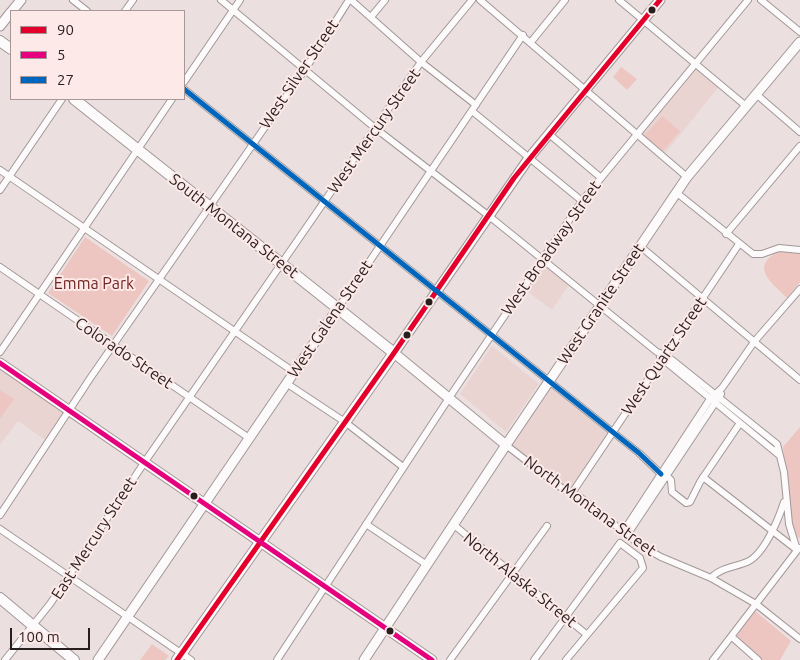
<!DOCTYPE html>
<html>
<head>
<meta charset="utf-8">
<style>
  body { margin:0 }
  #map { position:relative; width:800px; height:660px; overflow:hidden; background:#ebe0df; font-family:Ubuntu,sans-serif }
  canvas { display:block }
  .legend { position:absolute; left:10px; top:10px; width:175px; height:90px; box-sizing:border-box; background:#fde9e7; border:1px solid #a79897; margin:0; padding:6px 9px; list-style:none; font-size:15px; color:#261f1e }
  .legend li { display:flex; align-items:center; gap:10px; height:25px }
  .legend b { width:25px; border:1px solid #a79897 }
  .scale { position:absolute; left:10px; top:628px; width:80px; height:22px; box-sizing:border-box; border:2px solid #261f1e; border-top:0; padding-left:6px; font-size:15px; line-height:18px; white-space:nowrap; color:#261f1e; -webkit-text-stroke:4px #fde9e7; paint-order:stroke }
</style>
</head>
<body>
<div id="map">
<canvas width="800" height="660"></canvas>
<ul class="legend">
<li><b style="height:6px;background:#e4002b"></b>90</li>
<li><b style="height:6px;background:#e5007d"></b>5</li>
<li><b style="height:6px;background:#0065bd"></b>27</li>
</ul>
<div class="scale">100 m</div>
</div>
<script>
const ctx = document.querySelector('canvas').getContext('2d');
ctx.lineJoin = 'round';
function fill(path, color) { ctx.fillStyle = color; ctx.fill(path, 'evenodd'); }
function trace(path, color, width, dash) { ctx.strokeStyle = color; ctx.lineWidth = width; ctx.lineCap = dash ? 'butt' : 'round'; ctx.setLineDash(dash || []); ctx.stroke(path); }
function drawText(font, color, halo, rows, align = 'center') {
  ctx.font = font + ' Ubuntu,sans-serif'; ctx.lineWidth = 4; ctx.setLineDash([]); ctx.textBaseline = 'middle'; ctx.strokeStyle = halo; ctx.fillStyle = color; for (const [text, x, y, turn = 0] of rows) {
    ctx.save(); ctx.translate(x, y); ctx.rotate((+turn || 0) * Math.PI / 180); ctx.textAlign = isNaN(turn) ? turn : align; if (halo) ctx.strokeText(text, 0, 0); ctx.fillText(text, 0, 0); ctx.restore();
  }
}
fill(new Path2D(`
  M696 62 721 84 663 156 636 133Z
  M542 259 571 282 552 310 523 288Z
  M492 346 539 384 506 432 460 394Z
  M0 363 69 411 48 442 18 421 0 445Z
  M549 382 613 432 573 493 506 445Z`), '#e9d4d2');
fill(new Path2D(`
  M621 67 637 79 627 90 613 77Z
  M662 116 680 131 662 152 644 136Z
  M85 237 149 281 112 336 48 293Z
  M779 251 800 254V282L787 298C771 282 749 267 779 251Z
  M0 390 14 399 0 419Z
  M800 427V538L797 537 791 524 783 447Z
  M755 611 791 641 780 660H760L735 638Z
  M152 644 169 656 165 660H140Z`), '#edc6c2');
const street = new Path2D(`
  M73 0 87 11
  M221 0 375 128 489 216 657 352 665 355 676 363 777 444 784 472 789 524 797 550
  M351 0 421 62 476 105
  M480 0 687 177
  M619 0 746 106
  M761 0 800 32
  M125 11 133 0
  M371 17 385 0
  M531 42 565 0
  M184 82 240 0
  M184 89 639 453 661 474
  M756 94 800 132
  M472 111 582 201
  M549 134 600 177
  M0 170 294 372
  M0 190 62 99
  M677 193 753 254H762L779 248 800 250
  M726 234 800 146
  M640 246 800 380
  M0 267 249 438
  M338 308 523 35
  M0 352 172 99
  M660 357 779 455
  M286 383 345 422 403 467
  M506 445 563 489 580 497 640 545 661 557 711 578 756 604 800 639
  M667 476 671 480 672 492 686 503 690 502 700 482 740 423
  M703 477 797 550
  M572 493 739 244
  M0 515 91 377 306 68 349 0
  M366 524 427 565
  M454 525 586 634
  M0 529 191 660
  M623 532 710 399 722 388 754 342 800 289
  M627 535 721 394
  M711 578C720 568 735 567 747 562 764 555 779 518 784 502
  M732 637 758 660
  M5 660 50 604 144 463 375 128 421 62 472 0
  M277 660 455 389 582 201 748 0
  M450 660 547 526
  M534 660 620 543 640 558 643 568 566 660
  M713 660 799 548`);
const secondary = new Path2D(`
  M12 11 21 0
  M0 26 11 12
  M0 363 432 660
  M506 445 394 353 529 158 660 0
  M98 660 338 308
  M364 660 506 445 687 177 800 42`);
const primary = new Path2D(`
  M0 41 11 49
  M74 99 394 353 177 660
  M0 598 74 660`);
trace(street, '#a19898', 8);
trace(secondary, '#a19898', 11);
trace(primary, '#a19898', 12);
trace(street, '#fcfafa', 6);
trace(secondary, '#fcfafa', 9);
trace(primary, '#fcfafa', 10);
trace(new Path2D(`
  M177 660 394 353 514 178 660 0`), '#e4002b', 5);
trace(new Path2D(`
  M0 363 432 660`), '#e5007d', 5);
trace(new Path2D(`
  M184 89 639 453 661 474`), '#0065bd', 5);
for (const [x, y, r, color] of [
  [652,10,4.5,"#261f1e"],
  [429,302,4.5,"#261f1e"],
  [407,335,4.5,"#261f1e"],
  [194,496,4.5,"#261f1e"],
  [390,631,4.5,"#261f1e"]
]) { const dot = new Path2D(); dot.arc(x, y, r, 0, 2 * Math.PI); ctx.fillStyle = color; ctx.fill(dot); trace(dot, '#fde9e7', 2); }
drawText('16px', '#261f1e', '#fde9e7', [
  ["West Silver Street",299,74,-56],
  ["West Mercury Street",374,131,-55],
  ["South Montana Street",234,226,38],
  ["West Broadway Street",551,248,-55],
  ["West Granite Street",601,304,-56],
  ["West Galena Street",330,319,-56],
  ["Colorado Street",124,353,34],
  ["West Quartz Street",664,356,-56],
  ["North Montana Street",590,506,36],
  ["East Mercury Street",94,538,-57],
  ["North Alaska Street",520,580,39]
]);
drawText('16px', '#72221f', '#fde9e7', [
  ["Emma Park",94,284]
]);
</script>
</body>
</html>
